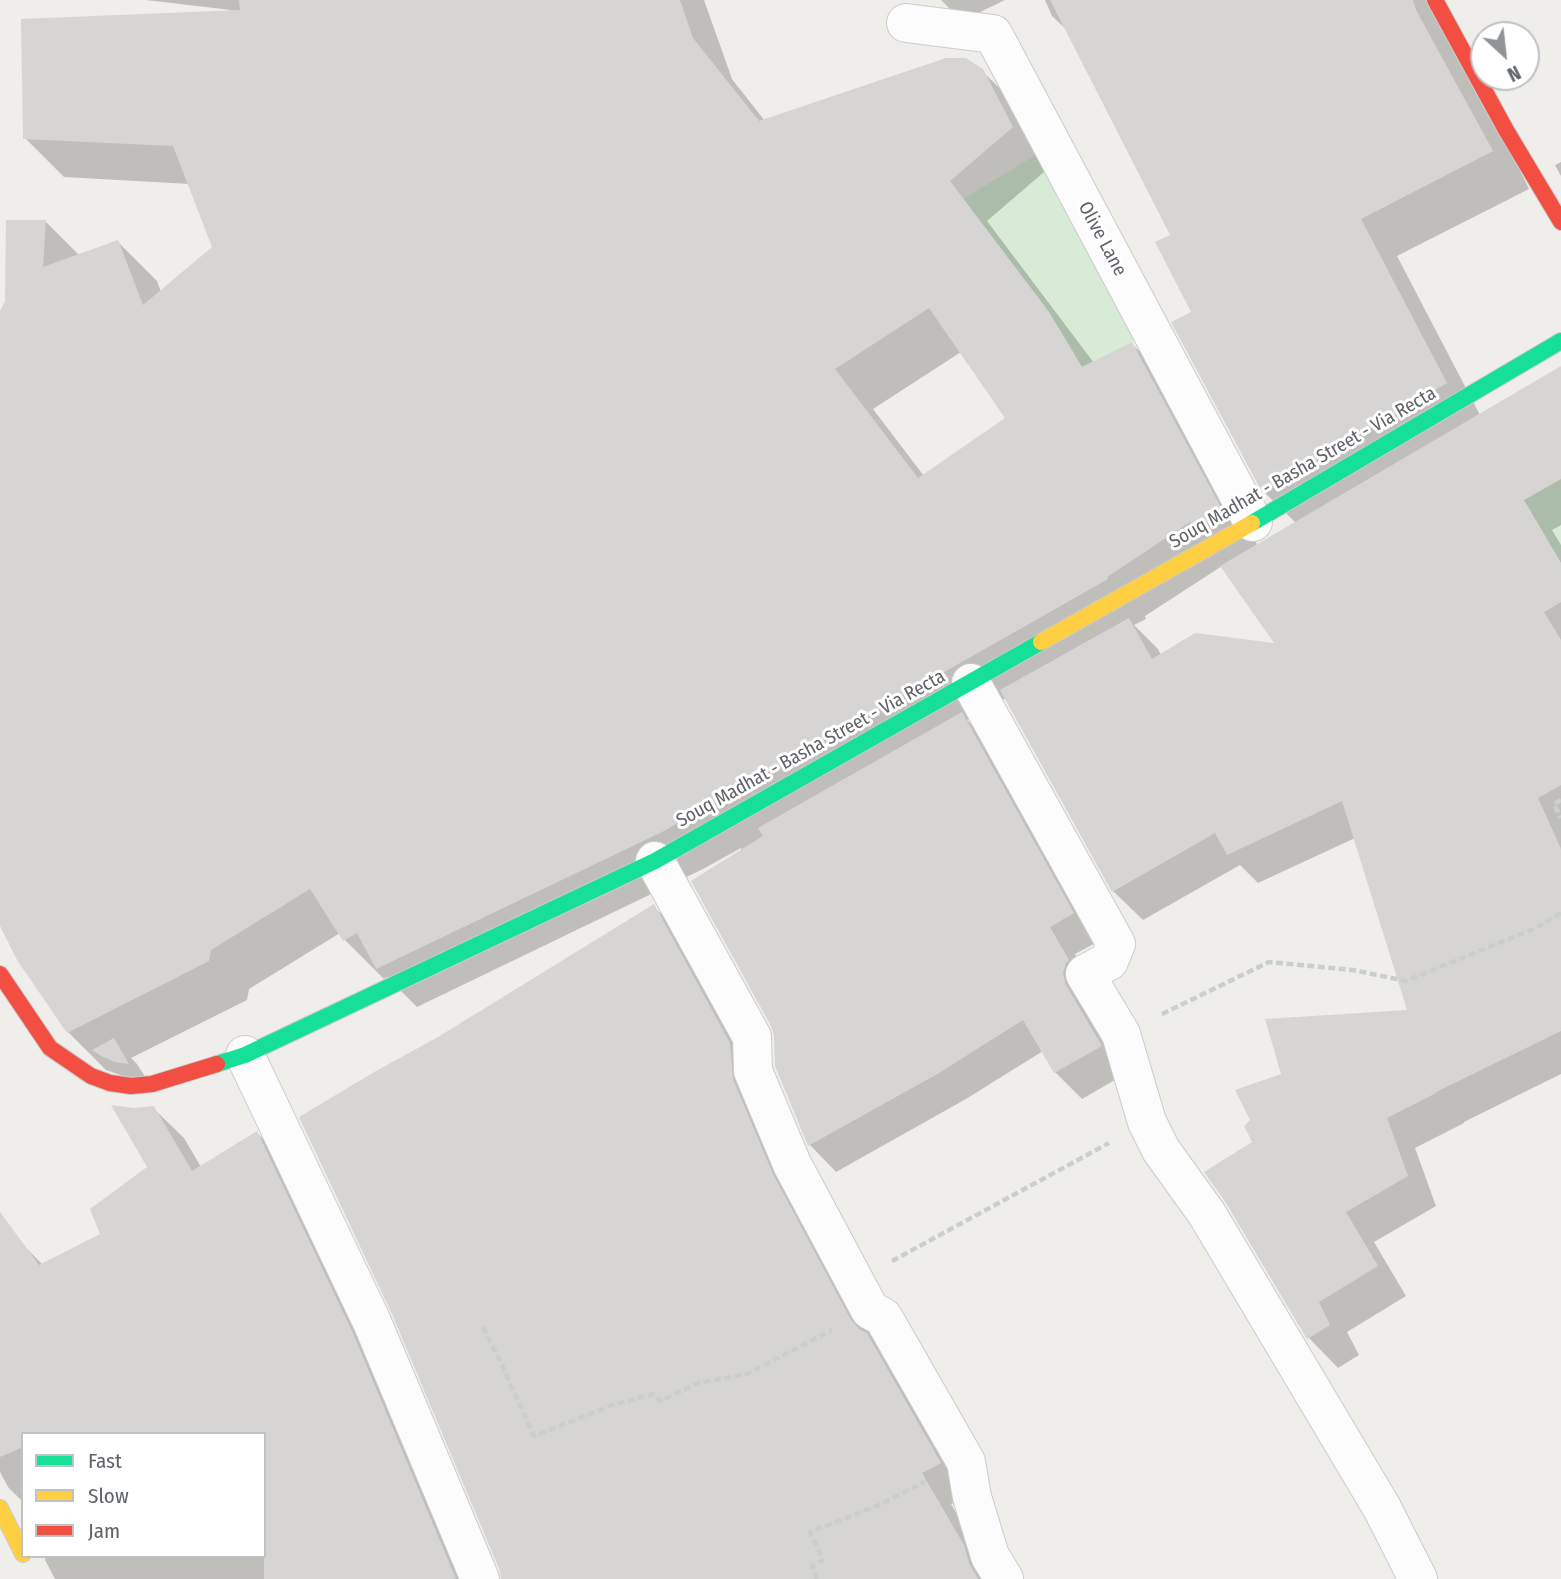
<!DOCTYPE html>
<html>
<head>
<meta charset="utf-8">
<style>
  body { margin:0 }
  #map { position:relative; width:1561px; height:1579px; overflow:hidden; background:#efeeea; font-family:"Fira Sans Condensed",sans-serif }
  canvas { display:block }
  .legend { position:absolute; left:21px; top:1432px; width:245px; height:126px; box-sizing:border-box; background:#fff; border:2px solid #bfc1c3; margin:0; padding:9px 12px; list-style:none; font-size:21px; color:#5f6368 }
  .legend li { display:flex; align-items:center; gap:14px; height:35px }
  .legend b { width:35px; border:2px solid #bfc1c3 }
  .north { position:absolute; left:1470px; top:21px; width:70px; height:70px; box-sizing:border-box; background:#fff; border:2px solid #bfc1c3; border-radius:50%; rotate:153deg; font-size:19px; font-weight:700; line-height:28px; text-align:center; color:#5f6368 }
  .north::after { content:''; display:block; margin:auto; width:24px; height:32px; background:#919496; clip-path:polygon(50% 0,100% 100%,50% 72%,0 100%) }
</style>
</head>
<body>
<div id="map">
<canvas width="1561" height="1579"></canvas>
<ul class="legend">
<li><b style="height:9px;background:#16e098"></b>Fast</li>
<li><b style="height:9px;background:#ffcf43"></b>Slow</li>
<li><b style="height:9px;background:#f24e42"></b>Jam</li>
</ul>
<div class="north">N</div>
</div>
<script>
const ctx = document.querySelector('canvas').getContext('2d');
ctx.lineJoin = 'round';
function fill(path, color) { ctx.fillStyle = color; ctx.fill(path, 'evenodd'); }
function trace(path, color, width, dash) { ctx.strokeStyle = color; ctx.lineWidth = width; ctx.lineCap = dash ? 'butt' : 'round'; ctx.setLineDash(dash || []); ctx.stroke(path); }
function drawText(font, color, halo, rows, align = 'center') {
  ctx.font = font + ' "Fira Sans Condensed",sans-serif'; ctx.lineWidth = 6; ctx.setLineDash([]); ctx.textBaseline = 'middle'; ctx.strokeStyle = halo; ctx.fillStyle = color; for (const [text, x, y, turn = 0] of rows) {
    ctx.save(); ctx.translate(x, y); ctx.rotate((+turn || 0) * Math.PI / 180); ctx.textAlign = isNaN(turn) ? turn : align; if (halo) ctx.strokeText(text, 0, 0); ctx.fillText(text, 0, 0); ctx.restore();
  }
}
fill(new Path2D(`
  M1052 145 1152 332 1082 367 1049 312 963 199Z
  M1561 479V563L1524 500Z`), '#d8ebd6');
fill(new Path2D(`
  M146 0H704L732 79 765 121 982 71 1022 110 1051 166 987 221 1094 363 1132 344 1171 383 1258 546 1296 523 1263 491 1194 312 1172 235 1068 31 1052 16 1045 0H1438L1529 189 1397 256 1480 415 1561 367V525L1552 530 1561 545V1074L1464 1122V1123L1415 1148 1436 1206 1374 1242 1406 1296 1347 1332 1359 1355 1338 1368 1309 1338 1227 1202 1283 1075 1409 1012 1355 838 1258 883 1240 865 1143 920 1113 891 1006 698 967 720 989 741 1099 941 1075 954 1095 988 1127 1073 1082 1099 1055 1072 1043 1051 966 1099 836 1172 810 1145 776 1066V1036L741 848 703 869 417 1007 387 977 384 979 345 940 340 933 249 989 247 1000 131 1058 137 1064 151 1086 106 1070 67 1031 0 922V315L45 221 80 256 118 242 157 281 161 292 214 248 190 184 64 177 25 138 231 12V10ZM961 352 1008 419 924 476 873 409ZM1222 566 1278 645 1161 655 1158 649 1134 625 1146 619 1145 616Z
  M941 0H1005L962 21Z
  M1561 162V176L1555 165Z
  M653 906 684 936 760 1075 803 1206 877 1346 897 1366 971 1494 951 1504 994 1579H503L439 1038Z
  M153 1108 184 1138 201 1167 257 1133 287 1163 473 1579H55L45 1560 46 1556H264V1434H23V1502L8 1487 0 1472V1252L22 1244 43 1265 102 1234 149 1168 133 1110Z`), '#0003');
fill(new Path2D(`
  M239 0H680L693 38 759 121 946 58H966L983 69 1013 127 950 181 1049 312 1082 367 1132 342 1224 513 1195 530 1190 522 1107 577 1108 579 664 831 376 969 357 933 343 941 310 889 211 950 209 961 67 1033 17 960 0 926V311L5 301 6 220H46L43 267 118 240 143 305 212 247 173 146 23 139 21 19 240 10ZM929 308 1005 418 918 478 835 369Z
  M1050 0H1413L1416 10 1493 151 1361 219 1447 383 1262 492 1171 322 1191 312 1155 242 1170 235Z
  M1561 366V479L1524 500 1561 563V602L1544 612 1561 640V785L1538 798 1561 849V1031L1436 1092V1093L1387 1118 1408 1176 1346 1212 1378 1266 1319 1302 1330 1325 1307 1339 1226 1203 1204 1172 1252 1142 1244 1126 1250 1120 1235 1090 1281 1074 1265 1019 1407 1010 1342 801 1227 855 1215 833 1112 892 1000 690 1129 618 1152 659 1195 633 1274 643 1220 566Z
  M962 712 1074 913 1050 927 1069 960 1066 963 1063 973 1066 985 1102 1046 1054 1073 1023 1020 939 1073 808 1146 775 1066 774 1036 771 1026 691 881 763 836 758 828Z
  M654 904 730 1043 733 1079 773 1174 851 1320 859 1329 867 1333 941 1463 922 1473 964 1545 969 1563 978 1579H501L500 1571 392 1314 299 1117 376 1071 438 1037Z
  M114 1038 129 1064 115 1062 101 1056 92 1050Z
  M111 1105 133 1108 154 1106 192 1171 257 1131 352 1331 456 1579H264V1434H23V1447L0 1457V1212L39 1265 100 1234 90 1209 147 1167Z`), '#d6d5d3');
const street = new Path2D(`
  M906 23 993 34 1253 522
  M971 683 1116 944 1109 961 1085 974 1121 1034 1147 1122 1161 1150 1207 1214 1382 1508 1418 1579
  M655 861 752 1037 753 1071 792 1164 870 1310 883 1317 966 1462 972 1497 990 1556 1004 1579
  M245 1055 372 1322 480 1579`);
const fast = new Path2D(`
  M1252 523 1561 341
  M217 1064 245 1055 655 861 1041 642`);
const slow = new Path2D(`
  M1041 642 1252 523
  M0 1508 23 1554`);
const jam = new Path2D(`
  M1435 0 1506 130 1561 222
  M0 974 50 1048 91 1076 110 1083 131 1086 152 1084 217 1064`);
trace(street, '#cbcccc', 40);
trace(fast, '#cacacb', 18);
trace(slow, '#cacacb', 18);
trace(jam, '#cacacb', 18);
trace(new Path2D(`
  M1561 800 1554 804 1561 818
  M1162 1014 1269 962 1353 970 1406 981 1538 927 1561 913
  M892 1261 1109 1143
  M483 1327 500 1361 534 1436 613 1405 654 1394 660 1401 698 1383 747 1374 832 1330
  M817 1579 812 1566 823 1560 810 1532 877 1506 925 1482`), '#cacfcc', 4.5, [7, 3.5]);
trace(street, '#fdfcfc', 38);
trace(fast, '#16e098', 16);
trace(slow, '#ffcf43', 16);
trace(jam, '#f24e42', 16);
drawText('19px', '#5f6368', '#fff', [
  ["Olive Lane",1102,239,62],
  ["Souq Madhat - Basha Street - Via Recta",1303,468,-30],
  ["Souq Madhat - Basha Street - Via Recta",811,749,-29]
]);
</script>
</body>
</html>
